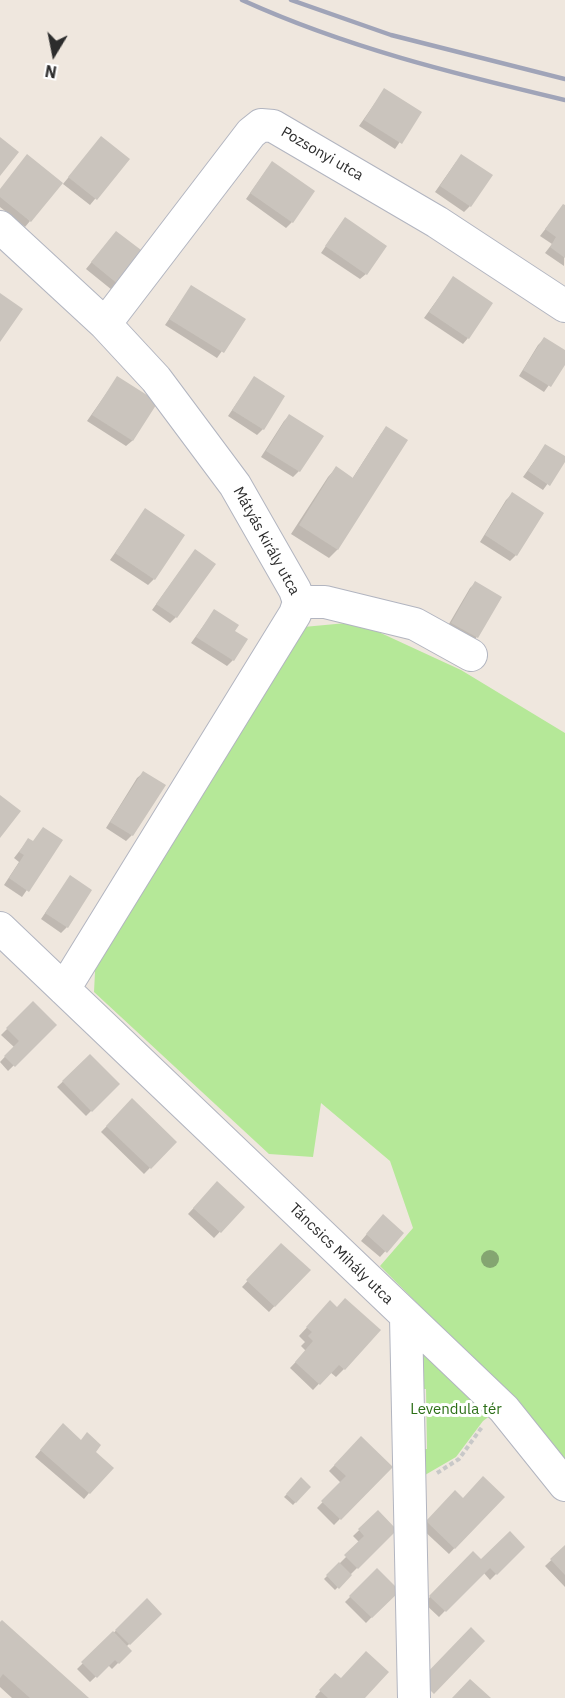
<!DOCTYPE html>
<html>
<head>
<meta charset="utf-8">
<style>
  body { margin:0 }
  #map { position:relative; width:565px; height:1698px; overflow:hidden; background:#efe7de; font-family:"IBM Plex Sans",sans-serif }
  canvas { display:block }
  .north { position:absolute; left:24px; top:24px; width:60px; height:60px; -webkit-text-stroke:4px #fff; paint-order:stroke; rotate:190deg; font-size:16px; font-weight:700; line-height:24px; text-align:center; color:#2c2c2c }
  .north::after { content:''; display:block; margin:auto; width:21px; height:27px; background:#2c2c2c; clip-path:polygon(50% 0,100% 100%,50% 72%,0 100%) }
</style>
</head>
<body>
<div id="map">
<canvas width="565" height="1698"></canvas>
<div class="north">N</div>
</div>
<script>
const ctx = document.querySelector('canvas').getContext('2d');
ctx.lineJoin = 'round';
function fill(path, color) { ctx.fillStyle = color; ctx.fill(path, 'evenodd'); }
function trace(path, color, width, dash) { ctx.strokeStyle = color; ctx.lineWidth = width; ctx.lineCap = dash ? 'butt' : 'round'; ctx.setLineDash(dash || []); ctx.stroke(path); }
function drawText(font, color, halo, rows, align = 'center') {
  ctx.font = font + ' "IBM Plex Sans",sans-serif'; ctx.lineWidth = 6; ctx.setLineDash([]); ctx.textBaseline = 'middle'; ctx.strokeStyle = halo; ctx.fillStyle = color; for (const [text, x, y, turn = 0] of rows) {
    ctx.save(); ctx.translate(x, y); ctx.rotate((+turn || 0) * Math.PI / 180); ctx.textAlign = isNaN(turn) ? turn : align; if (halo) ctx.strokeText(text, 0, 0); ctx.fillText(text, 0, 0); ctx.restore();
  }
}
fill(new Path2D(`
  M357 622 461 670 565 733V1463L517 1403 380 1266 413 1228 390 1161 321 1103 313 1157 269 1154 94 992 96 952 293 628Z
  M410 1325 499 1409 483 1421 456 1457 413 1482 412 1450 427 1449 426 1389H410Z`), '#b5e898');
fill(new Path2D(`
  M384 90 420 112 395 149 359 126Z
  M96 144 128 159 90 205 63 184Z
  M456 162 470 206 464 212 435 192Z
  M267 169 292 222 286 228 246 199Z
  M0 189 30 221 25 227 0 207Z
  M563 206 565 207 564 266 545 253 552 244 540 236Z
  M340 225 366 274 360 279 321 253Z
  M111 238 143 253 112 290 86 269Z
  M453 278 468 338 463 344 424 318Z
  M191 287 244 320 217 358 165 325Z
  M544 339 565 352V362L544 392 519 376 538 345Z
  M117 378 156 402 132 441 126 446 87 421Z
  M254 378 263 429 257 435 228 416Z
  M289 416 299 471 293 477 261 457 284 421Z
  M386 428 406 441 337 550 329 558 291 534 328 477 336 468 352 479 381 434Z
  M545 446 565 460 543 490 523 477Z
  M512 494 516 555 510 561 480 542 506 500Z
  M145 510 154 579 148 585 110 560Z
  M190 557 176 617 170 623 152 610Z
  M475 583 500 597 476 638 471 643 446 629 470 588Z
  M214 611 233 631V660L227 666 191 643Z
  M143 773 132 835 126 841 106 828 137 778Z
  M28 840 32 843 61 841 22 897 4 885 19 862 14 858Z
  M70 877 67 927 61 933 41 919Z
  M33 1003 55 1025 8 1071 0 1062 14 1047 1 1035Z
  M90 1056 118 1084 86 1116 57 1087Z
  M132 1100 175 1142 144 1174 101 1132Z
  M217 1183 243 1207 214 1238 188 1214Z
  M377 1222 402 1233 380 1257 361 1241Z
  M281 1245 308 1270 269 1312 242 1287Z
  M322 1311 344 1369 336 1377 330 1372 313 1390 290 1368 306 1351 301 1346 305 1342 299 1336Z
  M57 1431 81 1441 93 1452 89 1493 84 1499 35 1457Z
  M361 1438 391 1467 334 1525 317 1508 341 1483 329 1471Z
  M301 1480 309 1487 293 1505 284 1497Z
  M455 1492 463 1500 502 1497 449 1554 421 1528Z
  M378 1512 395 1530 335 1590 324 1579 360 1543 353 1536Z
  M523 1547 490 1580 483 1572 439 1617 424 1603 473 1554 481 1561Z
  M565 1547V1587L545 1566Z
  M377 1570 397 1591 366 1623 345 1602Z
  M147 1600 160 1614 126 1647 130 1651 112 1669 108 1665 90 1682 77 1669Z
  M0 1624 87 1698H12L0 1687Z
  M335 1675 363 1698H316L315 1697Z`), '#0003');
fill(new Path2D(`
  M384 88 422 112 402 144 364 120Z
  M101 136 130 159 97 200 68 177Z
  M0 137 19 152 0 176Z
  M27 154 63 183 31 222 0 197V189Z
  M461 154 493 175 471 207 440 186Z
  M272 161 315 191 293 223 250 193Z
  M563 204 565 205V258L550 247 556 237 545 229Z
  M345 217 387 246 367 275 325 246Z
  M116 231 145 253 119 285 91 262Z
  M453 276 493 303 469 339 429 312Z
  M191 285 246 319 224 353 169 319Z
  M0 293 23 309 0 342Z
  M544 337 565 350V365L551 387 523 370Z
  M117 376 158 402 133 441 92 415Z
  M254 376 285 396 264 430 232 410Z
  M289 414 324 436 300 472 266 451Z
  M386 426 408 440 338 550 299 525 336 466 353 478Z
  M545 444 565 456V462L550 486 528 471Z
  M512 492 544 513 517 556 485 535Z
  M145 508 185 535 155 580 115 553Z
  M195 549 216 564 177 618 156 604Z
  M475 581 502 597 478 638 451 623Z
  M214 609 239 625 235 631 248 639 234 661 196 637Z
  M143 771 166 785 133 836 110 822Z
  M0 795 21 811 0 838Z
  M43 827 63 840 29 892 9 878 24 855 19 852 28 838 33 841Z
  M70 875 92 890 68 928 45 913Z
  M33 1001 57 1025 15 1067 4 1056 19 1041 6 1028Z
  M90 1054 120 1084 92 1112 62 1081Z
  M132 1098 177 1142 151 1169 106 1126Z
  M217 1181 245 1207 221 1233 193 1208Z
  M383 1214 404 1233 387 1253 366 1234Z
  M281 1243 311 1270 275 1307 246 1280Z
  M345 1298 381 1330 345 1370 339 1365 320 1385 295 1362 313 1341 308 1336 312 1332 306 1327 330 1300 337 1307Z
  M63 1423 81 1440 87 1432 101 1445 96 1452 114 1468 90 1494 40 1450Z
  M361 1436 393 1467 341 1520 321 1501 346 1476 334 1465Z
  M483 1476 505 1497 455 1549 426 1521 455 1490 463 1498Z
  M301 1477 311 1487 296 1503 286 1494Z
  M378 1510 397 1530 358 1569 344 1555 364 1536 358 1529Z
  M510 1531 525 1547 497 1575 490 1568 446 1612 429 1596 473 1551 481 1559Z
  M565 1545V1575L550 1559Z
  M339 1562 352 1575 339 1589 326 1575Z
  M377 1568 400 1591 372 1618 349 1596Z
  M147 1598 162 1614 130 1645 115 1630Z
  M2 1620 89 1698H30L3 1674 0 1678V1622Z
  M471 1627 485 1641 434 1694 420 1680Z
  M113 1631 132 1651 119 1664 115 1660 97 1678 81 1662Z
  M366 1651 389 1672 365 1698H328L319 1690 335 1673 341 1678Z
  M470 1679 491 1698H452Z`), '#cac4bd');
const minor = new Path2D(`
  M0 227 105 324 156 379 235 485 295 590 299 602 295 614 64 989
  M105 324 251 133 261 125 273 126 437 222 565 306
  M299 602H325L415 624 471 655
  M0 928 504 1409 565 1485
  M406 1317 414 1698`);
trace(minor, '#b2b5c0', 34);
trace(new Path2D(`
  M437 1473 459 1459 482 1427`), '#c8c8c8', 4, [4.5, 3]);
trace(minor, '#fff', 32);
trace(new Path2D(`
  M242 0C345 47 455 74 565 100
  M291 0 391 35 565 79`), '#a0a4b8', 4.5);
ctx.fillStyle = '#84a571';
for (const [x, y] of [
  [490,1259]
]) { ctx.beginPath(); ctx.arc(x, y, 9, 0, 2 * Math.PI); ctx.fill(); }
drawText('15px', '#2c2c2c', '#fff', [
  ["Pozsonyi utca",322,154,30],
  ["Mátyás király utca",266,541,61],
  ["Táncsics Mihály utca",341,1254,44]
]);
drawText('15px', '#2c6f17', '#fff', [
  ["Levendula tér",456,1410]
]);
</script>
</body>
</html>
